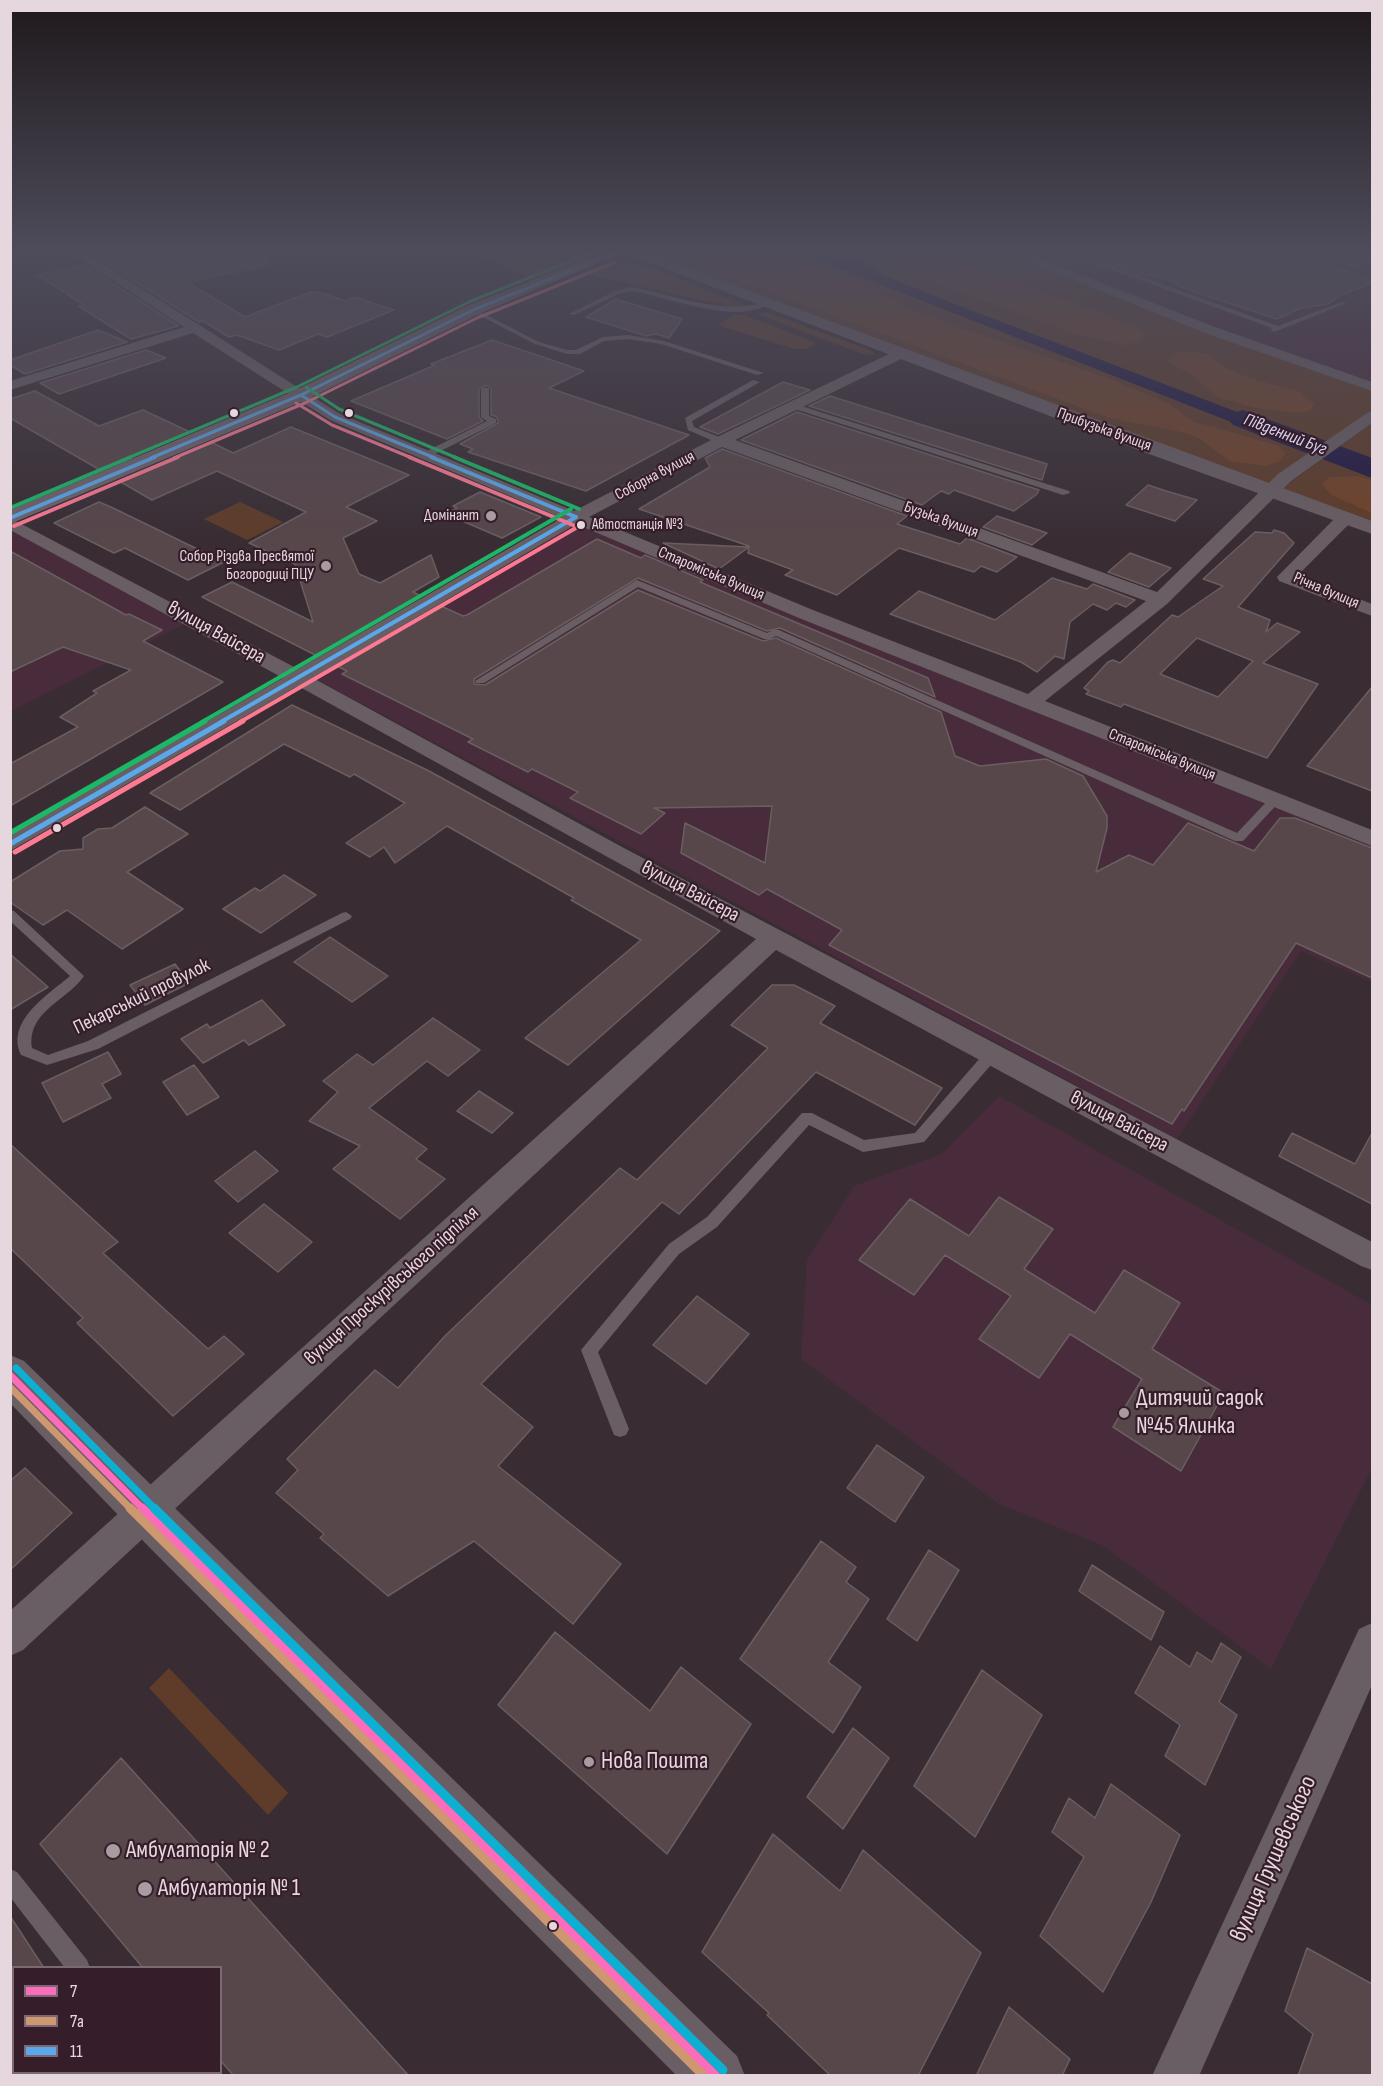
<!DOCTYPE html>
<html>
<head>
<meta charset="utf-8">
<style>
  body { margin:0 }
  #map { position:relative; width:1383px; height:2086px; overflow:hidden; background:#392d33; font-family:"Sofia Sans Condensed",sans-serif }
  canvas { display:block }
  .frame { position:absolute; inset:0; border:12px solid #e6d6de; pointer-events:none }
  .legend { position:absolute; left:12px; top:1966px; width:210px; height:108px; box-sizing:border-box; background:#351e2a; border:2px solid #7c6872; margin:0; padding:8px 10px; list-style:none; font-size:18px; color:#e6d6de }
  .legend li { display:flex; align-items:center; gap:12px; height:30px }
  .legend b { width:30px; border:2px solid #7c6872 }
</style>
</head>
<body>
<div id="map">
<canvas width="1383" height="2086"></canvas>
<div class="frame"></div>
<ul class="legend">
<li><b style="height:8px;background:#fb6dba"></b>7</li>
<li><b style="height:8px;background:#cd976f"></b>7а</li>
<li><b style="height:8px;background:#5aa8eb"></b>11</li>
</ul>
</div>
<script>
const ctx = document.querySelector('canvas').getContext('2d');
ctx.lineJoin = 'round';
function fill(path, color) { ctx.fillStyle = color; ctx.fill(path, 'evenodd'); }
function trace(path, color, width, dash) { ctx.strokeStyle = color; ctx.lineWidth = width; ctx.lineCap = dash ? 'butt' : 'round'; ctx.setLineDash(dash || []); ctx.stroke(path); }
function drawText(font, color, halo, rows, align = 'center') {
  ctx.font = font + ' "Sofia Sans Condensed",sans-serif'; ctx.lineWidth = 4.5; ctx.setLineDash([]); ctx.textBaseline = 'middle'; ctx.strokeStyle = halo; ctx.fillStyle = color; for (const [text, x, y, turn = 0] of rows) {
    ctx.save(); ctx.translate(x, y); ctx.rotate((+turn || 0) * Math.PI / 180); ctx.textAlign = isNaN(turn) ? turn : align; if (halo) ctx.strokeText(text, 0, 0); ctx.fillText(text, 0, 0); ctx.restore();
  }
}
fill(new Path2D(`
  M1021 254 1372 256V383L1214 329Z
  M577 523 800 618 1372 844V982L1301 951 1177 1139 310 676Z
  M11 530 185 624 11 711Z
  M999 1096 1372 1305V1468L1271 1669 1102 1545 999 1504 801 1359 807 1260 854 1186 942 1154Z`), '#482c3b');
fill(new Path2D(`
  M476 254H603L534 280Z
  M641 254H1007L1206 332 1372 390V410L1267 485Z
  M627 264 648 266 745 306 733 307 589 275 605 267Z
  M766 312 872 351 874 355 863 354 759 315Z
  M735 315H744L814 342V345L805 349H795L717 325Z
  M1372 423V523L1280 490Z
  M240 502 283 522 247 540 204 519Z
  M169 1668 288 1793 268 1815 149 1688Z`), '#5e3c29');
fill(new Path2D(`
  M792 254 878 290 904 306 937 320 1108 378 1170 404 1194 422 1277 445 1286 453 1280 461 1266 466 1230 461 1197 437 1182 432 1109 418 709 269 691 261 687 254Z
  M884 254H960L998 276 1133 325 1145 334 1139 342 1123 345 1072 333 919 277Z
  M1183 351 1208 354 1226 368 1246 377 1300 392 1314 404 1310 411 1296 413 1256 408 1216 397 1193 375 1168 362 1172 354Z
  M1357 476 1372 480V513L1331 495 1322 484 1329 477Z`), '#714329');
fill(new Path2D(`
  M803 254H846L891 278 942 299 1313 441 1300 449Z`), '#211a44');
fill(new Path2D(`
  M1243 410 1372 458V478L1233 425 1228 419 1233 413Z`), '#211a44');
const building = new Path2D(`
  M126 254H265L266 265 187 282 245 317 310 292H319L346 301 355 297 394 310 327 337 318 334 279 350 237 335 229 337 203 321 199 322 101 260Z
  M1101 254H1295L1372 280V283L1339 296 1328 304 1301 308 1277 319 1183 288 1169 279 1140 274 1100 259Z
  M84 265 179 326 131 339 78 306 84 305 38 275Z
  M616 299 682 319 669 338 656 334 646 336 586 317Z
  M98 330 127 342 25 374 10 365V360Z
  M492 340 584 371 549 388 689 435 586 491 468 452 473 449 460 444 498 423 497 417 491 415V389L486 385 479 389V417L483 421 447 439 351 401 435 365 431 364Z
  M146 350 166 358 59 394 40 383Z
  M783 382 810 390 718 434 700 427Z
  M35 391 99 426 143 410 190 432 100 470 10 418V399Z
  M830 396 1047 464 1042 480 809 406Z
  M797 412 1039 490 1037 494 1014 511 954 490 949 494 941 491 922 505 741 440Z
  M291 427 409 475 346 507 377 521 343 538 359 574 380 583 431 555 439 577 413 592 421 596 317 656 202 597 232 582 313 622 295 564 249 543 306 512 217 471 152 500 119 481 211 442 233 453Z
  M722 449 907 516 897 524 960 544 967 538 1017 557 997 572 981 566 974 572 899 548 837 595 785 575 793 570 748 553 749 546 639 509 710 467 705 458Z
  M1148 485 1166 491 1197 500 1175 521 1126 505Z
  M480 492 541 517 502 538 446 514 457 508 453 506Z
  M99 502 111 507 224 562 188 580 125 548 114 553 54 523Z
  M997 516 1047 533 1032 545 983 527Z
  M1274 530 1284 533 1294 543 1238 607 1270 620 1266 632 1277 623 1300 632 1263 663 1318 684 1267 758 1124 704 1121 707 1086 694 1089 691 1084 688 1108 662 1113 660 1120 663 1172 615 1178 617 1223 586 1203 579 1255 532 1272 533ZM1197 638 1253 661 1218 697 1160 674Z
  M597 539 641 558 645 555 703 580 700 582 928 678 935 697 780 628 767 631 638 578 474 679V684L485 685 638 590 763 641 776 638 941 712 955 756 980 766 1046 759 1083 776 1107 816V828L1096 872 1129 855 1153 865 1188 823 1254 851 1280 818H1295L1372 848V978L1296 943 1184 1111 1182 1109 1172 1124 829 945 842 930 767 889 759 895 681 853 685 823 765 863 772 806 654 808 665 813 641 834 570 798 578 792 532 769 528 772 468 742 473 739 342 674 347 671 337 666 441 606 463 616 467 615Z
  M663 543 749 547 719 569Z
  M10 551 126 615 129 614 162 630 143 641 223 682 10 806V764L78 727 60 717 97 693 93 691 131 670 63 647 10 672Z
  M1130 553 1171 568 1149 587 1108 572Z
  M1052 578 1087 589 1093 584 1135 600 1126 607 1116 603 1107 610 1093 604 1070 622 1064 659 1055 656 1037 672 1021 662 890 614 919 591 995 620Z
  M1372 687V791L1307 766Z
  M292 705 429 771 720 931 568 1065 525 1038 641 940 571 900 574 898 447 826 395 863 384 847 370 857 346 843 405 803 354 774 350 777 284 744 180 810 150 793Z
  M145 807 188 834 127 872 183 909 122 949 67 910 43 925 10 902V882L60 851 83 849V838L98 829 112 828Z
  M284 875 316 895 261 933 223 909 255 888 260 891Z
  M330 937 388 976 352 1002 294 962Z
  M10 954 48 987 10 1010Z
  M175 964 189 983 145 1005 130 985Z
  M772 985H794L835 1006 820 1023 942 1088 915 1125 816 1072 679 1214 662 1202 481 1384 533 1427 498 1466 621 1564 573 1624 474 1541 388 1596 320 1538 324 1534 276 1493 298 1470 287 1459 375 1370 398 1388 445 1336 620 1168 637 1180 768 1048 731 1025Z
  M262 1000 285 1025 249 1045 244 1040 203 1063 181 1039 207 1024 210 1028Z
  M433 1018 480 1050 448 1076 427 1061 369 1108 427 1149 416 1159 445 1179 400 1219 333 1169 360 1146 309 1121 338 1092 323 1081 357 1054 373 1065Z
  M108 1052 121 1074 102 1084 111 1098 63 1122 42 1083Z
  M194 1065 219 1097 187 1115 163 1082Z
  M479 1091 513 1113 492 1133 457 1111Z
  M1292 1133 1355 1164 1372 1133V1204L1279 1156Z
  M10 1144 118 1242 103 1253 208 1349 224 1336 244 1354 173 1416 77 1323 83 1318 10 1248Z
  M255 1151 278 1171 238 1202 215 1181Z
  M999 1197 1053 1229 1024 1269 1095 1313 1124 1270 1180 1303 1152 1349 1224 1393 1181 1471 1113 1427 1142 1379 1070 1334 1039 1378 979 1339 1011 1296 945 1255 914 1295 859 1260 910 1199 969 1236Z
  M264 1204 312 1242 278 1272 229 1233Z
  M697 1296 749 1334 706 1384 653 1345Z
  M877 1445 924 1477 895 1522 847 1488Z
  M25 1468 72 1513 10 1570V1481Z
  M821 1541 856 1567 846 1582 869 1599 828 1662 861 1687 833 1733 740 1659Z
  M929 1550 959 1570 917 1641 887 1619Z
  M1092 1565 1164 1612 1151 1640 1079 1591Z
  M555 1632 650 1711 681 1667 751 1724 667 1854 498 1705Z
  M1221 1643 1241 1657 1219 1702 1237 1715 1205 1785 1165 1756 1180 1725 1135 1693 1160 1646 1190 1667 1197 1652 1212 1662Z
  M982 1670 1042 1715 975 1837 914 1786Z
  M853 1728 889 1758 843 1829 807 1797Z
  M121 1758 409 2076H234L220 2060V1968H143L40 1844Z
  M1111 1784 1180 1835 1151 1902 1103 1992 1040 1936 1084 1857 1052 1832 1069 1798 1095 1818Z
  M773 1834 840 1891 863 1850 981 1953 918 2076H831L767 2015 769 2013 702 1952Z
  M10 1916 44 1968H10Z
  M1307 1948 1372 1984V2076H1298L1313 2034 1285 2011Z
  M1009 2007 1070 2059 1062 2076H976Z`);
fill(building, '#57464a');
trace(building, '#6a5e61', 1.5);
fill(new Path2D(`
  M1069 254H1079L1278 326 1342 302 1347 303 1274 332 1271 330 1272 328Z
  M1316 254H1327L1361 267 1356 268Z
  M632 287C679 296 719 315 767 302L770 304C733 325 672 298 632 291L619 294 574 315 569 314 615 291Z
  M471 309H475L539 342 567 350H576L603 337 628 335 664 341 764 373 757 375 661 344 628 339 604 341 580 354H567L535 344 471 311Z
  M753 380 760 382 692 421 694 427 724 439V443H718L688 430 685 418Z
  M485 387 489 389V416L496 419V423L429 457H423V453L487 421 481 417V389Z
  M795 404 1069 491 1070 493 1063 495 792 408 791 406Z
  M637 580 767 633 773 630H779L1237 833 1271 797 1275 796 1281 800 1243 841H1235L776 636 770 639H764L638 587 484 683H476L475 681Z
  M10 910 14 911 84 976C67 1001 27 1011 32 1048L48 1055 88 1041 342 913 346 912 352 916 350 919 98 1049 47 1065 21 1055C5 1021 49 994 70 976L10 921Z
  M992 1049 997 1050 999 1054 997 1058 924 1142 863 1152 809 1125 717 1227 679 1254 598 1352 629 1429 626 1435 620 1437 614 1435 581 1350 669 1244 707 1217 802 1113H812L864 1140 915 1133 987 1050Z
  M10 1869 17 1872 87 1960 90 1968H65L10 1897Z
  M149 2072H173L174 2076H150Z`), '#695e63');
fill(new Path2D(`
  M72 254H87L340 414 574 511 715 438 895 351H905V357L735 440 1157 592 1278 474 1367 413 1372 411V423L1290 482 1167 604 1045 701 1372 830V846L799 618 576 524 313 678 622 847 1372 1242V1270L1361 1266 776 950 23 1650 10 1656V1611L756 939 298 686 10 851V834L283 678 10 530V518L298 669 562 518 330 420 193 333 10 390V381L184 327ZM722 447 1146 601 1028 694 813 610 589 517Z
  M1009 254H1028L1215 327 1372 382V391L1205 333Z
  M1346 512 1355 517 1352 521 1298 575 1372 604V616L1279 581 1277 577 1340 513Z
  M1372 1623V1685L1199 2076H1152L1359 1629Z`), '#695e63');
fill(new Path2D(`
  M627 254H649L1372 521V534L1149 454Z
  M10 1355 24 1361 737 2056 745 2076H677L151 1549 10 1403Z`), '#695e63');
fill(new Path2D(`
  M598 254H620L479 314 308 399 10 524V510L294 391 467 306Z`), '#6f636c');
trace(new Path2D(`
  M10 1375 143 1509`), '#fb6dba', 7);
trace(new Path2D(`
  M142 1508 716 2076`), '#fb6dba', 9);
trace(new Path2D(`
  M10 1387 131 1509`), '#cd976f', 7);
trace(new Path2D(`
  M130 1508 704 2076`), '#cd976f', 9);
trace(new Path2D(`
  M301 395 335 417 435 458
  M151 458 301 395 473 310 612 254`), '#5aa8eb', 3);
trace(new Path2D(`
  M431 457 576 517
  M10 518 155 457
  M221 722 576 517`), '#5aa8eb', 4);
trace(new Path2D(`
  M10 844 224 721`), '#5aa8eb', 5);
trace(new Path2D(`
  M296 403 332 425 412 458
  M174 458 305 403 477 318 616 262`), '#fe7a93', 3);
trace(new Path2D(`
  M409 457 573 525
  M14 526 178 457
  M240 722 581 525`), '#fe7a93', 4);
trace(new Path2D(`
  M15 852 243 721`), '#fe7a93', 5);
trace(new Path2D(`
  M306 387 339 409 457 458
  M128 458 297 387 469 302 588 254`), '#1ab867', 3);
trace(new Path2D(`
  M454 457 579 509
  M10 508 131 457
  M202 722 571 509`), '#1ab867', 4);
trace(new Path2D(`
  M10 833 205 721`), '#1ab867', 5);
trace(new Path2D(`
  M16 1368 155 1509`), '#0dafd3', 7);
trace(new Path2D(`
  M154 1508 723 2070`), '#0dafd3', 9);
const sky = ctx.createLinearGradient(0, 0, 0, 547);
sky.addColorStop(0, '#1f191c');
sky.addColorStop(0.46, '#4e4c5b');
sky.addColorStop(1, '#4e4c5b00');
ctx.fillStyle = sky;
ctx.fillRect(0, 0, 1383, 547);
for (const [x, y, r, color] of [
  [234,413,5,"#e6d6de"],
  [349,413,5,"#e6d6de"],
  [491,516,6,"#a99ba2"],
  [581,525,5,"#e6d6de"],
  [326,566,6,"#a99ba2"],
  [57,828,5,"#e6d6de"],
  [1124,1413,6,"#a99ba2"],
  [589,1762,6,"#a99ba2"],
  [113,1851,8,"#a99ba2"],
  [145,1889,8,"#a99ba2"],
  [553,1926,5,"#e6d6de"]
]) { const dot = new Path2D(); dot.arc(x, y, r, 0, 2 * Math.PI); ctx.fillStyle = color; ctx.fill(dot); trace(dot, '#351e2a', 2); }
drawText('15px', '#e6d6de', '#351e2a', [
  ["Автостанція №3",592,525]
], 'left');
drawText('16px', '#e6d6de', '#351e2a', [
  ["Прибузька вулиця",1104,430,20],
  ["Соборна вулиця",655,476,-28],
  ["Бузька вулиця",941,520,20],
  ["Староміська вулиця",711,574,23],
  ["Річна вулиця",1326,591,23],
  ["Староміська вулиця",1162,755,22]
]);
drawText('16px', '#e6d6de', '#351e2a', [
  ["Домінант",479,516],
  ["Собор Різдва Пресвятої",314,557],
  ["Богородиці ПЦУ",314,575]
], 'right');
drawText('italic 18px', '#d4d3f4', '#351e2a', [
  ["Південний Буг",1285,435,21]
]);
drawText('20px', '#e6d6de', '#351e2a', [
  ["вулиця Вайсера",216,633,29],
  ["вулиця Вайсера",690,892,28],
  ["Пекарський провулок",142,997,-26],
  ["вулиця Вайсера",1119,1122,28],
  ["вулиця Проскурівського підпілля",392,1286,-42]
]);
drawText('24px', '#e6d6de', '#351e2a', [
  ["Дитячий садок",1136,1399],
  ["№45 Ялинка",1136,1427],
  ["Нова Пошта",601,1762],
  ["Амбулаторія № 2",126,1851],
  ["Амбулаторія № 1",158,1889]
], 'left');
drawText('24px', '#e6d6de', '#351e2a', [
  ["вулиця Грушевського",1274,1859,-66]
]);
</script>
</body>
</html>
